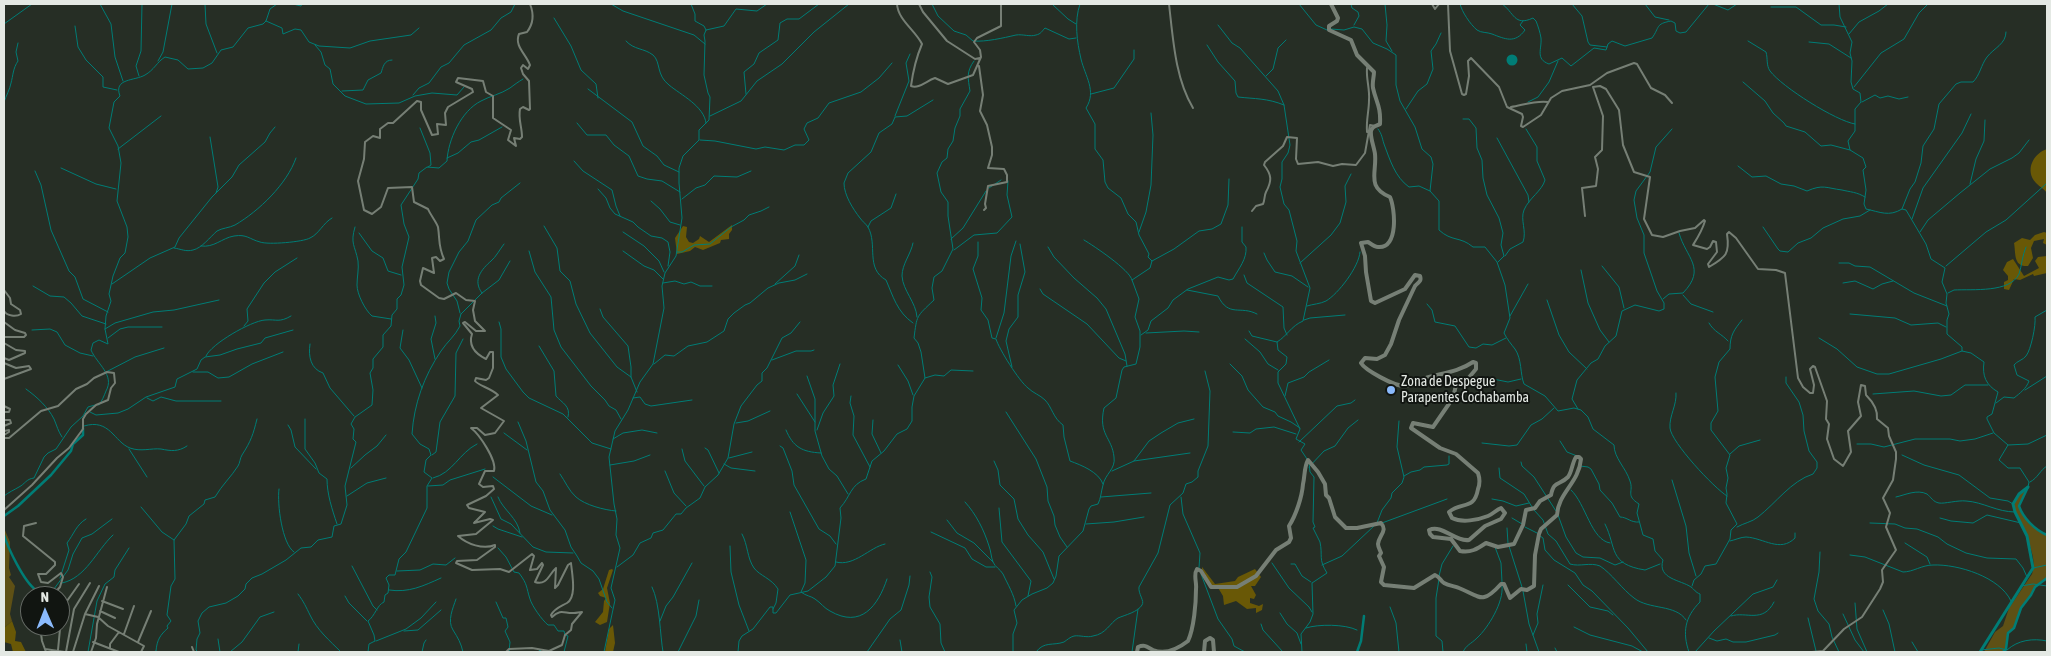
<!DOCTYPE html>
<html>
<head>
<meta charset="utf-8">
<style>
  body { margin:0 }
  #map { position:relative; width:2051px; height:656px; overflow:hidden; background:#262e25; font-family:"Asap Condensed",sans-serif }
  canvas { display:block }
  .frame { position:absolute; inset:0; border:5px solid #e4e9e4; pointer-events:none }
  .north { position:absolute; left:20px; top:586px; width:50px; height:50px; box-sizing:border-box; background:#111511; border:1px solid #656a65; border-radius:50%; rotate:359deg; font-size:14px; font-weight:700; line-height:20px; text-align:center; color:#e4e9e4 }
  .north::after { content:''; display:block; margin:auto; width:18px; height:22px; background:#8abafc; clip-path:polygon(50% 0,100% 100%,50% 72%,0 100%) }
</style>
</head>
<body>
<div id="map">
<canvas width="2051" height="656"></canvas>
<div class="frame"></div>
<div class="north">N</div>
</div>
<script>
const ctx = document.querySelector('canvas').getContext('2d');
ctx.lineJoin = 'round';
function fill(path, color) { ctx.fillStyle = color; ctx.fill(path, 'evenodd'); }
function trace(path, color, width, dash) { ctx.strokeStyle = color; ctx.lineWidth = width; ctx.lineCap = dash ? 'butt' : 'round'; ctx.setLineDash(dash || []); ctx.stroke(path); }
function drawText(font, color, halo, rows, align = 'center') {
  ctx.font = font + ' "Asap Condensed",sans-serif'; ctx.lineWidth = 4; ctx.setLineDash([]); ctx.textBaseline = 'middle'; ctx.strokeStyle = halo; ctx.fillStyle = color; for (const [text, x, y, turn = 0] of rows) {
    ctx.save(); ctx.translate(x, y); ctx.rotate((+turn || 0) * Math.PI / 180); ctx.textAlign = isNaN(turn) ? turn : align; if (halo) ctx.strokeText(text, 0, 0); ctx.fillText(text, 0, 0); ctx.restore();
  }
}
fill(new Path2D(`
  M2028 487 2019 506C2023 518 2036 530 2047 535V578L2035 587 2031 595 2021 608 2014 628 2008 633 2006 649 2003 652H1984L1995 632 2003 626 2009 608 2032 574C2040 553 2017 524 2013 504L2019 494Z
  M4 528 10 542 9 568 11 575 9 577 15 586 10 614 12 621 4 628Z`), '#5e5015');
fill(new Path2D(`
  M2047 149V193C2044 189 2040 187 2036 183 2024 170 2034 153 2047 149Z
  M732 225V230L729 234V239L721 240 720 243 703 250 695 247 690 251 677 254 675 238 683 226 687 227 686 237 689 242 693 243 699 239 700 236 709 242Z
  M2044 232 2047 233V245L2043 243 2044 239 2034 241 2031 248 2033 258 2028 266C2013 267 2016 253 2014 243L2022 238 2030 240 2035 235Z
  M2047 256V273L2034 276 2033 274 2020 280 2014 279 2009 290 2004 289V282L2008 280V276L2003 270 2007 262 2013 259 2024 276 2039 268 2035 261 2038 257Z
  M1202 567 1215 584 1235 581 1238 577 1255 569 1261 577 1255 586H1251L1256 595 1254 599 1250 598V603L1259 606 1263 604 1262 610 1256 613V608L1247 609 1236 601 1224 605 1223 596 1217 586 1211 585 1202 569Z
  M612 569 613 570 607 588 610 603 607 622 600 625 595 622 603 612 604 601 606 598 600 596 598 593 603 589 609 570Z
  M12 621 16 632 15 641 21 642 26 652H13L11 644 4 642V628Z
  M613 625 615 643 613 652H605L609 629Z`), '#695806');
fill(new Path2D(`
  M1506.5 60a5.5 5.5 0 1 1 11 0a5.5 5.5 0 1 1-11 0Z`), '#007d76');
trace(new Path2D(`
  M100 4 111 24 115 57 123 81
  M205 4 206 24 217 53
  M293 4 301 6 302 4
  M611 4 623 11 694 35 705 44
  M691 4 695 14V21L704 26 706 30
  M932 4 938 16 954 31 966 35 973 41C986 42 1003 38 1016 35 1023 34 1030 37 1036 35 1041 34 1042 31 1045 28L1069 39 1076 38
  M1052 4 1068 19 1076 24
  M1299 4 1316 25 1327 30
  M1351 4 1352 8 1358 12 1359 16 1354 25
  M1385 4 1387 25 1386 41 1392 51
  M1460 4C1462 12 1470 24 1477 30 1481 33 1487 32 1492 34 1505 39 1515 44 1525 30L1520 25 1523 21
  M1502 4C1514 12 1514 27 1533 18L1536 21C1538 26 1540 32 1541 38 1542 49 1535 59 1549 64L1562 58 1571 66 1594 48 1606 50 1608 44 1612 41 1625 46 1652 38C1660 27 1655 24 1671 21L1675 23 1676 31 1680 33 1686 32 1709 4
  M1572 4 1582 16 1588 42 1590 45 1607 47
  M1645 4 1655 17 1669 20
  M1713 4 1728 10 1737 4
  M1839 4 1840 17 1852 42 1850 53 1852 61 1851 82 1853 89 1860 93 1861 102 1855 109V131L1848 141 1850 150 1863 158 1866 167 1863 170 1866 190 1864 204 1866 209C1880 212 1889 217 1902 209L1906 210 1926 244 1931 259 1945 268 1942 282 1947 294 1946 303 1949 314 1947 320V334L1962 347V351L1971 353 1984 362C1982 376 1986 385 1998 392L1992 414 1987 417V419L1994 433 2008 445 1999 460 2008 468H2020L2029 482 2028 487
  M1771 7H1796L1821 25H1834L1846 27
  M554 18 571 46 581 70 596 84 598 98
  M266 21 282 28 283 34 295 29 301 30 309 42 319 46 350 48 370 41 411 35 419 28
  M4 24 32 4
  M1218 25 1232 43 1240 48 1278 91 1284 105 1290 145 1288 153 1282 162V179L1280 187 1284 204 1289 210 1297 241 1296 251 1310 288 1303 321C1291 326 1287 336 1277 342L1278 350 1287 357 1286 364 1278 372V383L1300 429 1296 439 1305 444 1301 450 1307 459
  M75 26 78 47 86 60 103 77V87L117 90
  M1331 29 1344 30 1354 27 1362 29 1373 43 1387 49 1396 55V85L1400 101 1415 127 1422 149 1431 157 1433 164 1430 191 1439 201V230C1452 242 1460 236 1473 247H1485L1497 262 1505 285 1510 318 1504 333C1507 339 1511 344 1515 349 1522 359 1520 374 1524 384L1545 396 1558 411 1574 408 1581 410 1588 417 1593 429 1614 445C1614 458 1626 468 1630 481 1634 492 1625 495 1639 504L1637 513 1643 535 1653 539 1655 551 1663 560C1657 579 1681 580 1691 587 1695 590 1695 592 1700 594V602C1685 617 1682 632 1689 652
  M1849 34 1859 22 1879 11 1888 4
  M626 41C634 50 644 48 653 55 661 62 656 75 669 85 681 95 704 106 706 123
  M1748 41 1766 52C1768 59 1766 65 1770 71 1782 87 1836 121 1855 124
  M1809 42 1829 44 1851 58
  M315 45 321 52 325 65 330 69 333 84 345 96 366 104 399 103 415 96 432 93 457 95 464 87
  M1207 45 1218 62 1235 81 1236 93 1238 97C1255 99 1267 98 1284 105
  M158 61 163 52 172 4
  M139 76 136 66 141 51 142 4
  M1266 76 1273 69 1278 48 1286 40
  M1743 82 1765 101 1773 113 1784 123 1786 126 1805 132 1821 146 1831 145 1850 150
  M1854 87 1881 53 1904 39 1919 13 1928 4
  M588 89 632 122 643 146 657 156 664 165 679 172
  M342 91 363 90 368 80 381 73C383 67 384 60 392 60
  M746 94 744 72 754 64 759 53 778 40 780 23 787 19H799L819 4
  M1091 94 1114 88 1134 59V50
  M413 95 419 88 429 83 441 67 449 63 464 45 491 30 501 18 511 12 515 4
  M4 102C6 96 10 89 11 83 13 76 13 68 18 61L16 52 18 43
  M1528 102 1538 97 1549 82 1558 61
  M1862 102 1875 95 1880 98 1888 96 1899 99 1908 97
  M1406 109 1418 91 1427 84 1433 69 1431 51 1436 44 1441 33
  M710 116 741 101 757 81 782 64 814 32 849 4
  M895 116 909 81 906 63 910 54
  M1463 119H1469L1476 128 1477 148 1482 160 1483 178 1487 195 1499 218 1503 233 1501 245 1504 256 1498 262
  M577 123 587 135H606L614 145 629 156 638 176 647 179 662 181 680 192
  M420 128 430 153 431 165 428 167
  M1378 129C1382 134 1382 138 1384 144 1390 160 1395 177 1409 187L1419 186 1430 191
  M210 137 218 187 216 193
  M1497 138 1528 195 1529 202
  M700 140 715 141 756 149 765 147 784 150 795 145H804L809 140 804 129 807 123 818 118 829 103 861 92 879 78 892 63
  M118 149 161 116
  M447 158 458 153 471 142 479 140 502 127
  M574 161 583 171 612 190 616 206 620 216
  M1738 166 1752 177 1766 176 1781 184 1794 186 1807 191C1823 184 1826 188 1842 190 1850 192 1857 192 1865 197
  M61 168 96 184 116 189
  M35 171 41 185 51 230 69 271 75 277 83 299 108 312
  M1970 184 1976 159 1984 141 1985 120
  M989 188 1001 180
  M598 189 606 198 610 208 615 214 633 222 638 227 651 236 662 238 668 242 670 252 668 266
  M682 199 696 188 705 185 714 176 737 177 751 171
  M651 201 660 209 670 222 680 225
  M1902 209 1910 189 1915 182 1921 163 1923 146 1934 129 1939 104 1956 84 1961 82H1973C1980 75 1981 65 1987 57 1994 48 2006 44 2006 32
  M1912 219 1923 188 1962 133 1971 114
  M544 226 557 248 560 271 570 281 576 304 590 333 617 367 631 377 637 392
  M355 227C350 244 355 245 358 261 359 269 357 277 357 285 357 294 365 310 372 316L391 319
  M868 227 871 221 891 208 896 194
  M1763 227 1778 249 1780 251 1788 252 1798 243 1811 238 1823 228 1843 219 1860 216 1870 210
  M623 232 644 246 659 261 664 272
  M1139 232 1146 212 1151 185 1153 135 1151 113
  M1920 232 1928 220 1960 193 1990 169 2012 158 2019 153 2029 140
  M359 233 372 251 383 258 388 271 401 275
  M951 239 963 228 986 191
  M1084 240C1094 246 1130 270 1132 280
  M978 242V256L973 269 982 298 981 310 988 320 992 338 996 339C999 349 1019 381 1028 388 1033 393 1040 395 1045 400 1052 407 1053 418 1063 425L1064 437 1070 461C1081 465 1099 472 1103 484
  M913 243C911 254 902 264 902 276 903 291 916 302 917 317
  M201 246C214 248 222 238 234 236 247 234 249 239 260 242 268 245 303 242 310 238 319 234 323 223 332 218
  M1048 247 1054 257 1074 278 1097 298 1106 309 1125 354 1127 366
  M174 248C181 249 186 252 193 250 202 248 210 237 217 231 222 228 229 228 235 225 259 211 287 184 296 158
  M954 250 974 235 997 233 1012 217 1007 195 1008 181
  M529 251 535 272 551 297 554 330 561 347 591 386 605 400 609 406 616 410 621 419
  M623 251 644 266 654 270 663 279
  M677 252H682L694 245 710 244 731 227 744 220 749 215 761 211 769 207
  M1264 253 1267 260 1275 272 1292 276 1308 287
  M1505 256 1510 249 1523 242C1527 231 1520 220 1524 210 1529 198 1542 191 1545 180L1537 161V147L1526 129
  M1152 261 1174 249 1199 231 1212 229 1221 224 1228 205 1229 179
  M1300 263 1331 235 1340 223 1346 202 1345 186 1351 174
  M1839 263H1849L1855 266 1870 267 1914 293 1947 306
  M1602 266 1619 287 1624 308
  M1946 266 1986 232 2006 220 2047 183
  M1581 270 1588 303 1600 330 1609 342
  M1244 275 1247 283 1283 307 1284 328 1287 335
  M663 283 675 281 684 284 691 282 700 286H712
  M1843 283 1855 281 1873 289 1882 284 1893 281
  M112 284 150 258 175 247 179 238 212 197 232 177 239 165 265 142 270 133 275 127
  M775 284 795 266 799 255
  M33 286 50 296 64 297 71 303 82 316 106 324
  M1040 289 1043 294 1087 324 1119 358 1126 361
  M1187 290 1218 296C1229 318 1240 305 1257 314
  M482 293C472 280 482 269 491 261 496 257 500 249 504 244
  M1948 293 1954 290C1973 289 2010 293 2019 274 2022 265 2022 256 2026 247
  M1683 295 1691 304 1713 312
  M1663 299 1669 294 1683 293C1707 268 1686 258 1679 233
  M1547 300 1559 335 1569 352 1587 369
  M1427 304 1432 310 1435 322 1455 326 1469 347 1476 348 1483 344 1492 345 1506 338
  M1307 306C1313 304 1320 304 1326 301 1338 294 1359 267 1360 252
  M600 309 603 317 628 346 631 367V377
  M460 313 457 301 449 289 447 283 449 272 459 252 468 241 476 220 492 205 499 202 501 198 520 183
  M461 314 482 293 499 280 510 261
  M1850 314 1895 318 1911 325 1938 323 1946 327
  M1510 316 1528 284
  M1304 320 1310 318 1345 315
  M499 322 501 329V357L506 369 523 392 529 398 563 414 592 443 611 449
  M913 323C897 312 893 296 886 280 865 268 878 245 868 227 866 224 862 221 860 218 853 209 844 195 844 183L848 173 871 152 879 133 892 124 895 117 907 116 933 100
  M1709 323C1714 332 1722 334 1728 341
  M244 326 248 321 247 309 264 283 275 272 297 258
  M105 329 115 323 153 312 174 310 219 300
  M32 330 50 329 57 332 65 345 80 353 93 356
  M403 330 400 348 409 360 422 388
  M1249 331 1252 336 1277 342
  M1146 333 1184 331 1199 332
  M1141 335 1148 330 1151 321 1168 308 1173 300 1188 289 1218 277 1229 280 1233 279C1239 268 1247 259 1246 247L1242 242V227
  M108 338 120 329 128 327H162
  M996 338 1004 313 1011 256 1016 241
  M1819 338 1837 349 1857 367 1877 374H1889L1941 359 1962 351
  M1245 339 1260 352 1268 364 1278 370
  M310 344C308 357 311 369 323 373L330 388 354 416
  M539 346 554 371 556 396C562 403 571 406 568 417
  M206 356C211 344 251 321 265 320 277 319 279 323 291 316
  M435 359 431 339 436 323 435 316
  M772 360 796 351H811L814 350
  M654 364 665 355 674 356 688 346 707 342 724 331 728 319 734 313 745 305 750 303 768 288 779 283 795 280 807 274
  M1230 364 1242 376 1248 390 1263 407 1275 412 1278 416 1291 422 1300 428
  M898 365 908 381 913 395
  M1012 367 1006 341 1009 329 1018 317V295L1025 272 1020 244
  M106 372 135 357 164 348
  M193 372H208L218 378 229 377 252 364 283 352
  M807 376 815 399V431L822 456 829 469 837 476 848 494
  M1483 377 1508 382 1521 379
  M925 378 935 375 944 376 951 370 973 371
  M26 389C37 397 48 407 54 419 57 426 58 431 62 437
  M2025 390 2047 376
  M1676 393C1677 405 1669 416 1670 428 1671 442 1714 488 1727 496
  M797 394 815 422
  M1873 394 1914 391 1941 396 1951 395 1965 385H1988
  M851 396 850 403 854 416 853 435 870 467
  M1285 396 1288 383 1304 377 1309 372 1329 360
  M147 398 153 401 161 397 176 401H221
  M633 398 640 397 645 404 651 406 692 400
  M1996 403 2004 397 2014 398C2020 393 2026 389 2029 381L2017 375 2014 365C2017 361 2023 360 2026 356 2031 350 2036 325 2035 317L2047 310
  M99 405C102 401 104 396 106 391 115 375 97 364 91 350L93 343 99 340 108 344 105 329 106 316 111 301 109 294 113 276 120 258 125 253 128 237 127 227 117 201 121 163 118 146 109 128 114 102 120 96C113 78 135 81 145 75 154 70 157 62 165 57L178 60 188 69 203 68 212 63 221 50 233 47 248 28 263 24 266 21 270 9 277 4
  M1578 409 1572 399 1577 380 1591 363 1598 359 1605 346 1616 336 1622 311 1635 305 1659 311 1664 309V303L1657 291 1644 253V235L1637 218 1634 200 1636 191 1650 172 1656 147 1672 129
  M90 412 96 415 118 413 128 409 146 397 175 387 177 379 197 369 201 360 205 357 220 355 237 349 261 343 265 338 293 330
  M1006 412 1036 459 1047 487 1048 501 1054 516 1055 525 1060 537 1067 547
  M305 419V449L315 463 319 473 327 479C327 494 332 509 337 524
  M873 420 872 434 881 453
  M518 422 526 441 536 482 543 491 550 510 565 530 571 547 577 556 581 563 593 571 599 579 607 602 612 608
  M736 423 748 421 770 411
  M288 425 291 430 295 447 316 469
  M84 426C110 418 114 442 130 448 141 452 151 448 161 449 171 451 178 452 187 446
  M786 430C793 447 802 452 821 453
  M817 430 823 413 834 396 833 385 840 364
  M1233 432 1250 433 1256 429 1274 427 1296 434
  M504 433 527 450
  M613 439 623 433 642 430 657 433
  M1560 441 1567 452 1577 456
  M1299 442 1337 406 1351 403 1355 400
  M1482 443 1509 446 1517 445 1531 425 1542 419 1554 408
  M1857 444H1871L1884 447 1915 439H1950L1960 441 1975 439 1993 433
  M2008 445 2028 444 2047 435
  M780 446 783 448 792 471 794 485 819 529 830 536 836 544
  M705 448 708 450 719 473
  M129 449 147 477
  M682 449 685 461 704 486
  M1730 454 1739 446 1760 440
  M432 455 436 452 440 422 455 396 456 353 463 339
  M1902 455 1924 465 1959 475 1990 498 2008 501 2013 504
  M729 458 752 452
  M994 461 998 470 1000 485 1014 499 1018 519 1028 535 1043 552 1054 579
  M1134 461 1190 453
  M1521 462 1522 466 1534 477 1556 511
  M724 464 731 468 755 471
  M610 465 634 461 650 455
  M1580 466 1588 467 1591 469 1599 484 1600 490 1612 503 1620 517C1627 517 1631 523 1639 522
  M1309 467 1324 451 1335 446 1348 428 1358 420
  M351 468 365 455 377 446 386 435
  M1499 468 1500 478 1524 494 1532 507
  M665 471 674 493 686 506
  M1112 471 1134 461 1149 441 1161 433 1178 423 1194 419
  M560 474C565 481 569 491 576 497 585 505 604 510 616 511
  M1404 476 1411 472 1420 470 1424 467 1447 465 1449 464V456
  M493 477 531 506 552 515
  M433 478C453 473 459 453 477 444
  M1672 480 1686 526 1689 553 1696 576
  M2030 482C2038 478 2040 470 2047 466
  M428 486 443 485 450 480 485 469
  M279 489C277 504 282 544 294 552
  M1571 490C1586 504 1591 540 1610 543
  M4 496C9 492 14 490 19 487 25 484 26 479 34 478L44 457 48 453 56 449 71 427 83 416 88 407 95 405
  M347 496 367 483 386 478
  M491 497 501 519 511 524 533 547 546 552 573 553
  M498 497C503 510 518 518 520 533
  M1101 497 1151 493
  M1181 497 1183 514 1200 553 1199 568
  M1896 497C1905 495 1917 489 1927 494 1931 497 1933 502 1939 503 1944 504 1958 500 1966 501 1983 502 1997 512 2015 512
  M1492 499 1503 501 1516 506 1529 503
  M965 502C976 514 984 530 989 546 991 551 991 557 993 562 995 567 1000 569 1003 574 1008 585 1014 594 1016 606
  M141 507 162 532 174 540
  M999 508 1002 542 1031 581 1028 596
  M1534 510 1543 520 1548 534 1556 541 1570 564C1580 567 1590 562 1600 566 1611 573 1623 590 1634 598 1649 610 1676 604 1686 620
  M790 512 806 560 805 583 801 592C806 596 811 596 815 599 821 603 824 608 830 611 861 629 878 606 887 579
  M1558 515 1566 537 1576 553 1583 557 1600 558 1615 565 1623 562
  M1512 518 1522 524
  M1940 518 1951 521 1973 523 1987 515 2021 523
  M947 520 957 533 974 543 993 562
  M1377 523 1382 510 1391 498 1392 493 1402 483 1404 477 1397 447 1399 421
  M1382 523 1447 499
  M1870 523 1895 524 1905 528 1917 529 1938 537 1947 544 1966 553 1987 558 2016 559 2023 568 2027 577
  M1086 524 1114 522 1144 517
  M1605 524C1617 548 1608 564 1645 570L1660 564
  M493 526 498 529 522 537
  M1525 527 1537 533
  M1737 527C1744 523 1752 522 1758 517 1776 503 1791 481 1813 474L1817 468V462L1809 451 1804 431 1803 415 1799 402 1786 383V377
  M1507 528 1508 543
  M931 532 965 548 972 559 986 567H995
  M742 534C748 545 747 558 754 568 760 576 771 578 778 589L776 603 773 609
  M1540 536 1543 538 1545 550 1554 560 1575 573 1583 585 1592 591 1628 628 1648 652
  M1730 541C1735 540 1741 537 1746 537 1764 538 1780 553 1795 538V533
  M1905 543 1927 557 1930 564
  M730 546 731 572 739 605 749 631
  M1509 546 1522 587
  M1495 547 1501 563 1502 582
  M498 548 506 557 514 572 519 573C528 585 526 587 530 599 532 606 542 620 548 625H554L558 631H564L565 635 568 636 564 652
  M1820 552 1819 572 1814 599 1818 611 1829 624 1832 637 1839 652
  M1850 555 1865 557 1903 572C1913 572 1922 565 1933 565 1958 564 2000 577 2011 601
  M836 562C854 567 870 547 885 544
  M1272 563 1289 588 1309 607 1312 612
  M1291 564H1295L1302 576 1311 582
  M1322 565 1342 556 1374 526
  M352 566 373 606 377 610
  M617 567 633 555 640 543 651 538 653 533 663 530 676 514H681L686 508 700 498 705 487 718 475 728 458 734 424 741 406 757 385 762 381V373L767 368 782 338 791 333 800 322
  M2033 568 2047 565
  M397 571 420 570 433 564 446 565 455 558
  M930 572 932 577 929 597 930 607 940 624 941 643 945 652
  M1201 574 1218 619 1232 639 1234 646 1245 652
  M1439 576 1442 564 1453 546
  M60 578 69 550 67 543C74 534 76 525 86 519
  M1439 579 1436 598V636L1442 641 1443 652
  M62 583C86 578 96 551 113 535
  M1568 585 1590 607 1608 611 1613 615
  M1692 586 1694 580 1701 574 1705 566 1716 564 1730 539 1731 530 1737 524 1726 503 1727 494 1726 488 1728 478 1726 468 1730 455 1711 430V423L1718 411 1715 377 1719 362 1730 349C1730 335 1734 330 1742 320
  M2021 586 2033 584 2047 586
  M652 587C660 603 660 635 663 652
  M389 590C409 593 423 586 441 578
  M1523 591 1529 624 1539 652
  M51 593 68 570 73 554 82 538 92 534 112 519
  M298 594C304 602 306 607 310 615 317 630 330 641 341 652
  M345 596 349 603 367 621
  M456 599C453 608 447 621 453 630 458 638 461 643 463 652
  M496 602 503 618H506L508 627 505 631 510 642 509 652
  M1855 603 1857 629 1867 652
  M1390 607 1396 623 1399 652
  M1883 610 1889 624 1895 652
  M1280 613 1287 624 1297 633 1301 644
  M1843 614 1855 640 1864 652
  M1731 616C1746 611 1763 624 1774 602
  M1808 618 1816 651
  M660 621 666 606 673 597 692 563
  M1261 624 1263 630 1283 652
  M1574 627 1590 635 1632 646 1643 652
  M1306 628C1318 624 1345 624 1357 630
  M404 631 418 630 441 610
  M1533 635 1538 623 1537 614 1543 585
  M1709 638 1717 641 1726 639 1733 642H1746L1775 635 1778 633
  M218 639 220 652
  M900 640 902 652
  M376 641 406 629 421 618 436 602
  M1912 642 1918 652
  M1526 644 1527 652
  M1555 648 1557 652
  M1981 650 1999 648 2007 650C2018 640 2033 638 2047 641
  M88 652 97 601 105 584 114 577 115 570 129 548
  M154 652 156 651C157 640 160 635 168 628L167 626 171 621 167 615 171 586 175 579 174 540 186 524 189 516 204 504 205 500 215 497C222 485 231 477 238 466 240 463 240 458 242 455 251 441 253 435 257 419
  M198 652 196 650 197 639 200 633 198 621 202 613 209 607 226 603 238 596 245 589 246 584 252 578 262 574 286 560 301 548 311 547 318 540 332 537 334 526 341 524 347 505 345 486 356 442 353 439 354 429 351 424 355 417 372 405 373 390 370 373 373 368V359L383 347V335L391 326 392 315 397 309V299L401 295 404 285 402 267 409 237 404 224 401 205 418 179 419 173 427 167 439 168 447 161C448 140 461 111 481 101 490 96 501 94 510 88 514 85 518 82 523 79
  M230 652 242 642 260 617 274 612
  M298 652 299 644
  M368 652 369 644 375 641 374 635 368 621C375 616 377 605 384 602L385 595 388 593 389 585 386 578 389 575H395L399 559 406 552 427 508V486L432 478 424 472 426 460 431 455 429 449 420 444 412 434C414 404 424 376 441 351 447 342 455 336 460 326L459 321 461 314
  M422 652 424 643 426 640
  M604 652 615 600 611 588 620 548 616 535 617 519 614 504 609 457 615 431 628 410 640 382 653 364 664 308 662 286 665 273 676 256 682 218 679 183V168L683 156 699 140V130L709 120 710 97 708 93 704 75 705 41 704 35 706 30 724 26 736 9 757 11 767 4
  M678 652 696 616 699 600
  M738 652 739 641 742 636 753 629 770 607H773V613H776L790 595 808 591 826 577 835 566 841 518 840 508C851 496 850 485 866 479L872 461 884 451 897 434 907 429 912 421V407L914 396 925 378 921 352 918 343 914 338C917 315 916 317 934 300L932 288 934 277 942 271 953 249 948 216V202L941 192 937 173 942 162 947 158 948 149 953 141 955 128 960 116V109L970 91C968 78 966 72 974 61
  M867 652 890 619 901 610 909 585 910 576
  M1013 652V634L1017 623 1014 610 1022 600 1032 594 1047 588 1053 583 1056 576 1059 556 1083 531 1089 509 1091 506 1098 504C1101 498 1101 492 1103 485 1105 474 1116 469 1114 457 1112 437 1098 435 1104 408L1116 398 1122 370 1124 367 1136 364 1140 347V331L1135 317 1139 299 1132 280 1150 268 1152 261 1148 257 1149 254 1139 235 1136 222 1128 214 1121 198 1108 188 1105 182 1103 160 1095 149V124L1086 108C1097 91 1085 76 1081 59 1077 42 1074 21 1080 4
  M1036 652C1044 641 1053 646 1064 642 1067 640 1070 637 1074 636 1080 635 1087 638 1093 636 1106 634 1110 623 1118 618 1125 615 1138 612 1142 605 1145 601 1138 594 1139 587L1158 553 1170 505 1183 493 1186 484 1192 482 1198 477V471L1208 446 1210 391 1205 371
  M1132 652 1138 609
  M1302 652 1301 634 1310 622 1313 614 1312 583 1327 573C1318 559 1323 556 1320 542 1318 537 1315 533 1313 528L1315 527 1313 522 1314 477 1310 472 1309 462
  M1463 652C1466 645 1471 644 1477 638 1488 628 1504 602 1502 586
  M1695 652 1714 631 1753 594 1773 587 1777 580`), '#007d76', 1);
trace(new Path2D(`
  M2028 487 2019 506C2023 518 2035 530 2047 535
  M4 516 18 506 51 475 71 451 73 444 83 435V428
  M4 535C8 548 24 582 36 590L50 591 51 593 48 596
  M540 652V651
  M1357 652 1361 641 1364 616
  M2003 652 2006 649 2008 633 2014 628 2021 608 2031 595 2035 587 2047 578`), '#007d76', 2.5);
trace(new Path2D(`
  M1980 652 2033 568 2027 536 2015 512 2013 504 2019 494 2028 487`), '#007d76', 3);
trace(new Path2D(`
  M897 4C898 20 915 30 922 44 916 58 913 71 911 86 919 89 926 81 935 78L948 84 973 75 981 57 980 50 974 42 977 38 1001 26V4
  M919 4 923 12 947 41 975 59 980 58
  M1169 4C1173 38 1175 78 1193 108
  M1432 4 1435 9 1439 4
  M1448 4 1450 51 1462 94 1464 95 1466 94 1469 76 1468 61 1471 58 1499 87 1507 107 1522 114 1523 117 1521 126 1523 127 1541 115 1551 98 1562 91 1590 85 1607 73 1634 63 1637 64 1651 88 1665 95 1672 103
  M979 66 983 95 980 111 987 125 992 147V155L988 168 1004 169 1007 175V182L988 186 985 204 986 208 984 210
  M1593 87 1600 86 1606 89 1619 110 1623 145 1634 172 1650 177 1644 219 1652 235 1663 237 1680 231 1695 228 1704 220 1705 221C1702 231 1698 237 1693 245L1707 249 1710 247 1713 241 1716 242 1717 252 1708 264 1709 267C1726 257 1730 254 1727 234L1729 232 1736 238 1758 269 1776 270 1785 273 1798 378 1803 387 1810 393H1813L1814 385 1810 369 1813 366 1815 367 1827 401 1826 419 1829 424 1827 439 1834 459 1843 466 1851 452 1848 431 1861 416 1858 402 1861 385 1865 386 1866 395C1873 402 1878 410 1877 419L1888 428 1889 436 1896 452V459L1893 480 1883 498 1890 513 1886 527 1896 550 1882 570 1883 582 1880 589 1862 617 1844 629 1823 651 1812 652
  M1511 107C1523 105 1537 100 1548 102
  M1367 132C1366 120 1369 111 1369 100 1370 89 1366 79 1367 68
  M1252 211 1256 206 1263 204C1265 200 1264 196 1266 192 1272 181 1272 175 1264 165L1265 162 1283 146 1287 137 1297 138 1296 159 1298 164 1318 162 1333 166 1342 164 1356 165 1365 153 1370 125 1375 126
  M1585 216 1582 188 1596 186 1598 169 1595 157 1602 150 1603 116 1593 87
  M4 290 10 298 11 304 20 310 21 314C16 317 7 316 4 311
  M4 322 15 330 25 333 26 335 24 337H4
  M4 343 16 350 25 351V353L9 360 4 358
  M4 363 16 368 29 366 31 369 4 379
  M4 406 10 409 9 412H4
  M4 420H10L11 423 4 426
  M4 431 9 430V432L4 435
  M4 438H9L41 411 58 406 76 389 87 384 94 378 107 372 114 373 115 383 111 388 108 400 96 405 86 414 83 419V429L69 448 57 458 32 485 4 510
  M36 523 24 526 23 536 55 562V565L46 574H38L41 582 48 583 61 573 63 577 60 587 52 596
  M102 601 123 609
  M100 611 115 618
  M85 614 98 617 108 626 144 646 141 652
  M40 626 42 641 46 652
  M124 634 134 606
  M93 642 119 652
  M138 642 151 611
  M192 647 194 652
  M110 648V644L119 632
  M45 649 65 652
  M58 650 62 608 79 584
  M66 652 74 609 90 583
  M73 652 85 614 99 586
  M91 652 96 638 97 624 107 587
  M506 652 509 649 532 648 549 651 562 645 565 635 571 630 572 624 582 612C579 612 577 613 574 613 565 614 561 608 552 617L551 615C555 608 560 607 567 603 577 597 572 574 571 563L568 565 558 585 555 588 556 568C549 574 547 586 535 582L543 565 542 563 537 569 530 570 534 556 532 554 509 572 500 569 472 570 456 563 457 561 477 560 495 547V545C483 550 467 544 458 536L476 534 493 520 490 519 474 523 485 512 469 508 467 505 486 496 494 489 493 486 483 487 479 484 485 471H494C497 460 479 434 471 428H477L485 435 495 433 504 421 481 408 498 395C491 388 479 386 475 381L476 378 486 380 489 378 493 368V352H490L486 359C476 354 468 346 472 334L463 323 465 322 476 331H485L475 321 473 310 475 301 466 300 456 293 444 299 439 298 421 285 420 281 423 268 434 273 432 258 436 257 440 261 444 259C438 246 440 240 438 227 437 223 430 214 428 209L414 202 412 187 388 188 381 207 372 214 364 210 358 181 364 159 365 142 373 136 380 138V129L388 123H393L417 101 421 102V110L432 135 438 134 437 124 446 125 445 113 448 107 473 92 472 89 456 82 458 78 483 81 486 92 493 96V118L511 130 508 140 516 146 514 138 520 139 522 137C522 127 518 119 520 109L523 107 529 110 530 109 529 81 523 74 521 68 523 65 528 69 530 65C526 54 514 46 519 34L527 32C534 23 534 14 530 4`), '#767f75', 2);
trace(new Path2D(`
  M1137 652 1138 647C1145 644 1147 647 1153 650 1166 655 1179 648 1188 641 1194 628 1196 603 1196 589 1197 582 1193 575 1197 569L1201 571 1211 587H1237L1256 576 1276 550 1289 542 1291 538 1289 526C1296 515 1302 497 1303 484 1305 476 1304 467 1308 460L1318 472 1325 484 1326 495 1329 498 1335 517 1346 528H1357L1381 523C1388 531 1379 535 1378 544 1378 547 1380 550 1381 553L1379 556 1384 567 1381 582 1384 585 1414 588 1435 575C1440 577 1440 580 1444 583 1449 586 1455 586 1459 588 1481 597 1482 605 1501 584H1504L1510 598 1521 589 1527 590 1534 586 1535 555 1539 534 1541 529 1557 515C1558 493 1579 483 1581 459L1579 457H1576C1572 463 1572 472 1568 477 1559 486 1554 480 1551 495L1540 501 1535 508 1526 510 1523 525 1514 544 1498 547 1486 543C1477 549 1471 553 1460 551L1451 539 1433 537 1430 534 1429 530C1442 524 1455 542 1469 540L1485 526 1501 519 1505 513 1501 508C1496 510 1493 514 1488 516 1478 520 1462 523 1452 518L1449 512C1462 501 1474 511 1478 489 1480 484 1480 479 1478 473L1456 454 1440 448 1411 428 1413 423 1433 427 1453 398 1456 385 1466 381 1476 369V363L1473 362C1460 371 1444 373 1429 377 1421 379 1412 387 1404 386 1394 386 1365 370 1361 363L1365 358 1377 359 1385 355 1391 344 1399 320 1415 286C1418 282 1422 282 1420 276L1415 275 1405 289 1375 303 1371 301 1366 272 1365 256 1361 243 1368 242C1371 244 1375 247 1378 247 1399 249 1395 208 1390 197 1366 187 1377 173 1375 154 1374 147 1370 137 1371 131 1372 126 1377 126 1380 124 1381 106 1376 102 1373 88 1372 82 1374 77 1374 72L1357 55 1351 40 1329 30V26L1337 21 1338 18 1331 4
  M1204 652 1205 641 1210 638 1213 640 1214 652`), '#767f75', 4);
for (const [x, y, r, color] of [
  [1391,390,5,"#8abafc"]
]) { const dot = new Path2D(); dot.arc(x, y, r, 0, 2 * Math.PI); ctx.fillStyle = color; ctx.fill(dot); trace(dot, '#111511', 2); }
drawText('14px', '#e4e9e4', '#111511', [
  ["Zona de Despegue",1401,382],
  ["Parapentes Cochabamba",1401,398]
], 'left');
</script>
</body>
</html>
